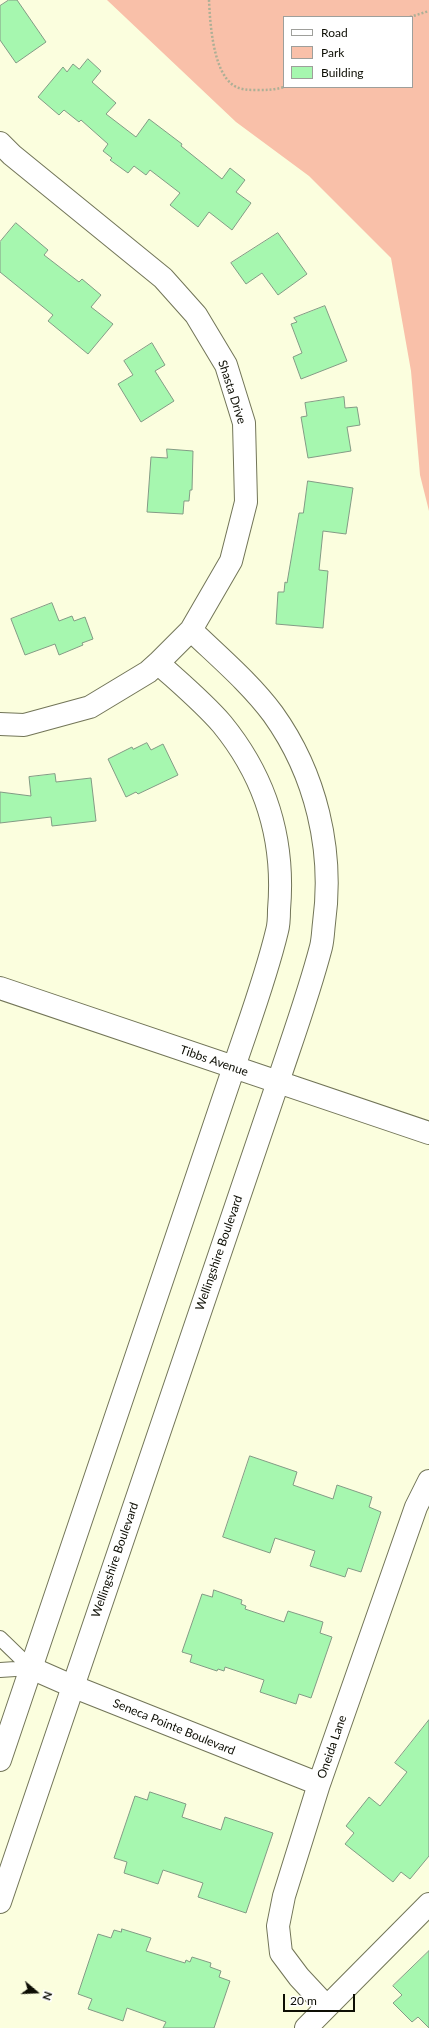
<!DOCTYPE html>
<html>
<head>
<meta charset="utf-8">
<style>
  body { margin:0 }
  #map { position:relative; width:429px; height:2028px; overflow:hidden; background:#fbfede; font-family:Lato,sans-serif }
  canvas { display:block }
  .legend { position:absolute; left:283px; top:16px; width:130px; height:72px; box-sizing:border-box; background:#fff; border:1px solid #9e9f9b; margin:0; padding:5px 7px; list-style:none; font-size:12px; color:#0d0e04 }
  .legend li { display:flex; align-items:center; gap:8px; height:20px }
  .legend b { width:20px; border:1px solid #9e9f9b }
  .north { position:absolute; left:16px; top:1972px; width:40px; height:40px; -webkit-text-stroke:3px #fff; paint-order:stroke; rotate:109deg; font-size:11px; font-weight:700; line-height:16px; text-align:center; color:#0d0e04 }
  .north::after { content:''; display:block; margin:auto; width:14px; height:18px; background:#0d0e04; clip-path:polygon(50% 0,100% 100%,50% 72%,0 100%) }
  .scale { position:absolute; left:283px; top:1994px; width:72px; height:18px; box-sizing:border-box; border:2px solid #0d0e04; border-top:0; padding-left:5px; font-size:12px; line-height:14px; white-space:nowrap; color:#0d0e04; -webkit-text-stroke:3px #fff; paint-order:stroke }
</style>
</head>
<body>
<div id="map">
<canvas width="429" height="2028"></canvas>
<ul class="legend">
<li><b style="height:5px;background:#fff"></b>Road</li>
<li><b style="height:11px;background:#f9c0a9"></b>Park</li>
<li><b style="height:11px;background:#a6f7af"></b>Building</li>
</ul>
<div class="north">N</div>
<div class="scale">20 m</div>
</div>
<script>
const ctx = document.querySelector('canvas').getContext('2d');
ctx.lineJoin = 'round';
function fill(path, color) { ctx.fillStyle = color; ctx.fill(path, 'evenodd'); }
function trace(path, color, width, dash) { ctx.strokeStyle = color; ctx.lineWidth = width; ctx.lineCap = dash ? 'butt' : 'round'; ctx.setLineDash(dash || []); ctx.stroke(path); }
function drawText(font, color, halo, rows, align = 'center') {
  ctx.font = font + ' Lato,sans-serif'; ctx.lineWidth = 3.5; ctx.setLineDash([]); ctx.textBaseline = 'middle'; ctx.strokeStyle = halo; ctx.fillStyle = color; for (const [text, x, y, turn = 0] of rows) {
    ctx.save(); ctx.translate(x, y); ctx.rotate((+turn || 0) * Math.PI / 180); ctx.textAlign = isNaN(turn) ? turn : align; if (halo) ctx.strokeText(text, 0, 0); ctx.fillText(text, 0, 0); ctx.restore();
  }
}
fill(new Path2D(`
  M107 0H429V511L420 475 411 371 391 258 309 176 236 122ZM284 17H412V87H284Z`), '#f9c0a9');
const building = new Path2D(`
  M9 0H17L46 42 16 63 0 40V6Z
  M88 59 101 71 92 82 116 103 106 114 136 137 149 119 182 144 181 146 222 179 230 168 245 180 236 192 251 203 232 230 209 212 198 227 170 205 180 193 150 170 146 175 134 166 128 173 110 160 112 158 103 151 108 144 81 120 79 122 64 110 59 115 38 97 63 67 67 72 73 64 79 69Z
  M16 223 48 250 44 255 79 282 82 279 101 295 91 307 113 324 88 354 48 321 53 315 0 272V242Z
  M278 233 307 274 278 295 262 273 246 284 231 263Z
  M325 306 347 361 301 379 293 357 302 353 291 324 297 322 294 318Z
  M152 343 165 365 155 371 174 401 141 422 118 384 133 375 124 361Z
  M344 397 345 408 357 407 360 425 347 427 351 451 308 458 301 417 307 416 305 403Z
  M167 449 193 451 192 490H190L189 501H184L183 514 147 512 151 457 167 458Z
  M308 481 353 488 346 534 323 531 319 570 328 571 323 628 276 624 278 592H284L285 582 287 583 299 513H303Z
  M52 603 59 621 72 616 74 621 85 617 93 639 82 643 83 645 59 655 55 644 25 655 11 619Z
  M147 743 151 750 163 744 178 775 138 794 136 792 126 797 108 759 132 747 133 749Z
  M55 774 56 782 91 778 96 821 52 826 51 817 0 823V792L31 796 29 777Z
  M250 1456 297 1472 293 1485 333 1499 337 1485 372 1497 369 1507 381 1512 361 1572 348 1568 345 1577 310 1566 315 1551 275 1538 270 1553 223 1537Z
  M214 1590 242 1600 241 1604 246 1606 245 1609 284 1622 288 1611 323 1622 320 1633 332 1637 311 1698 299 1694 296 1704 260 1692 264 1680 225 1667 224 1671 218 1669 217 1671 190 1662 192 1655 182 1652 202 1594 212 1597Z
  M429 1720V1856L410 1879 401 1872 393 1882 345 1844 354 1833 346 1826 369 1797 380 1806 407 1772 395 1763Z
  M150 1792 186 1804 182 1817 221 1830 225 1817 273 1833 246 1913 198 1897 203 1883 163 1870 158 1884 124 1873 127 1862 114 1858 135 1796 147 1800Z
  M122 1929 151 1938 146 1951 185 1963 186 1960 190 1962 192 1957 211 1963 210 1967 221 1971 219 1977 230 1981 214 2028H163L166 2022 127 2008 123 2021 88 2009 92 1999 78 1994 98 1934 111 1938 114 1930 121 1932Z
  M429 1951V2028L418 2017 412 2022 393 2003 402 1995 393 1986Z`);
fill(building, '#a6f7af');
trace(building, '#839b85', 1);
const service = new Path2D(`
  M0 1638 31 1668
  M0 1670 31 1668`);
const minor = new Path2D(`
  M0 143 12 155 163 278 196 315 226 365 244 423 246 502 231 561 191 630 158 663 148 672 90 707 24 725 0 724
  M191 630C219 657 250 683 273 714 316 774 334 850 324 923 323 931 323 939 321 947 309 993 293 1037 278 1082
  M158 663C180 683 203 702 222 724 267 779 285 840 279 910 279 917 279 924 277 931 266 977 249 1022 234 1067
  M31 1668 72 1686 319 1784
  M326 2006 299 1977 281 1953 278 1926 284 1896 319 1784 416 1507 429 1481
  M306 2028 429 1904`);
const tertiary = new Path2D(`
  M0 988 429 1133
  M0 1760 234 1067
  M0 1902 278 1082`);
trace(service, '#727558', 16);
trace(minor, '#727558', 24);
trace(tertiary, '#727558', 24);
trace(new Path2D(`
  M209 0C210 23 213 71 233 85 240 90 248 90 257 90 267 90 274 90 284 87
  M410 17 429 11`), '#adaf96', 2.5, [2, 2]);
trace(service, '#fff', 14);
trace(minor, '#fff', 22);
trace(tertiary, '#fff', 22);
drawText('12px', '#0d0e04', '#fff', [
  ["Shasta Drive",232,392,72],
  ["Tibbs Avenue",214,1061,19],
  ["Wellingshire Boulevard",219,1253,-71],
  ["Wellingshire Boulevard",115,1560,-71],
  ["Seneca Pointe Boulevard",174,1727,22],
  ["Oneida Lane",332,1747,-71]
]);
</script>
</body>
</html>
